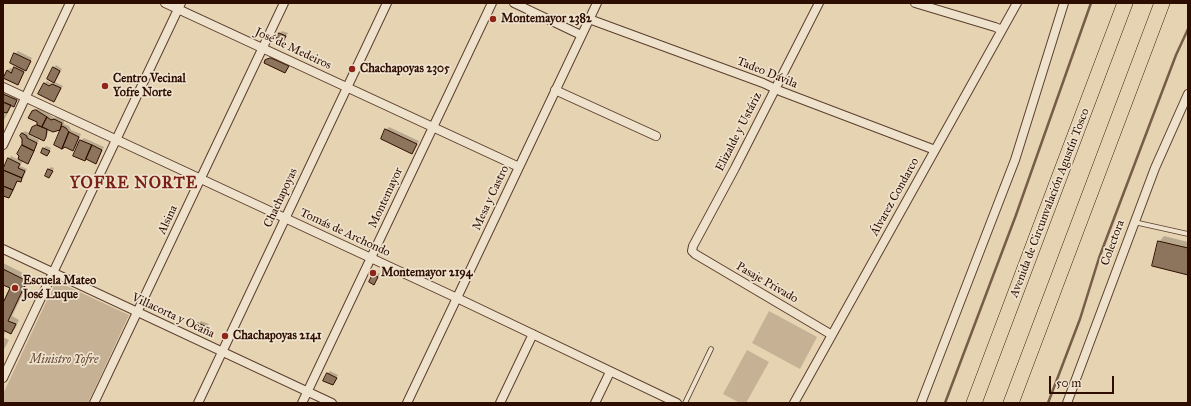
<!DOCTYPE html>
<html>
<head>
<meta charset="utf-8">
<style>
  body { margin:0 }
  #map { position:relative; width:1191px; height:406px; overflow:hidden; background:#e5d3b2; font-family:"IM FELL Great Primer",serif }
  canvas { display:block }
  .frame { position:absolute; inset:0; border:4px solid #2e0d01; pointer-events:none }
  .scale { position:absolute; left:1049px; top:376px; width:65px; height:18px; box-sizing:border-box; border:2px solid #2e0d01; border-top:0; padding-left:5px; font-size:12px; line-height:14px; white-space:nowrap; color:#2e0d01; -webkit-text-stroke:3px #eee2cd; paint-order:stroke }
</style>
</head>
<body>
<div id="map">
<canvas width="1191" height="406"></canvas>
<div class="frame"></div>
<div class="scale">50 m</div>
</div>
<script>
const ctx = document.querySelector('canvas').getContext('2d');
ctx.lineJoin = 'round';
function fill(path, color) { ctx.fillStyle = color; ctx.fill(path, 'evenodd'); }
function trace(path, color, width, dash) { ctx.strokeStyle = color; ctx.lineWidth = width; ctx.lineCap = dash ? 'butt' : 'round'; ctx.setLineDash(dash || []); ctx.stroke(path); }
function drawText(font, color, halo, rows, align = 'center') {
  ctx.font = font + ' "IM FELL Great Primer",serif'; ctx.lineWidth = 3.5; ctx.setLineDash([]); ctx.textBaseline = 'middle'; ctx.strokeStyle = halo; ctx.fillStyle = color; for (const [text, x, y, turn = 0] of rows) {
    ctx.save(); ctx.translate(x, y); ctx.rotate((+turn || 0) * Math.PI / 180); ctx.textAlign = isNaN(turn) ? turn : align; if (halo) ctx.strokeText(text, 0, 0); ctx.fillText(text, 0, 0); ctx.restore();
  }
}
fill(new Path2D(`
  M56 281 129 315 88 403H4L3 394Z
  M769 311 817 337 800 369 752 343Z
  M747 350 769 362 746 403H740L723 394Z`), '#c6b194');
fill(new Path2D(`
  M282 31 288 33 281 45 280 33Z
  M18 51 32 58 18 83 7 71 10 68 14 70 17 65 15 54Z
  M274 56 290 63 285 72 266 60 269 58Z
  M56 65 62 69 55 82 63 86 54 101 44 84 47 81 52 84 55 82 48 79Z
  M4 91 19 98 16 103 13 106 12 105 4 120 3 126Z
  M39 108 45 111 54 118 57 117 64 120V124L69 126 71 130 81 134 76 147 73 149 62 129 53 131 49 129 48 133 44 140 33 128 38 124 33 111 36 109Z
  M389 127 419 141 414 150 412 153 386 130Z
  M25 131 29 133V135L39 140 30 160 27 163 23 160 20 166 27 169 23 178 20 181 18 180 11 195 9 197 3 195V171L11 156 19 160 23 145 22 133Z
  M84 138 104 147 95 163 86 159 84 160 74 155 81 140Z
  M46 146 51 148 47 155 44 148Z
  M51 167 54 168 49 177V169Z
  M1164 236 1188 242V274L1159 242Z
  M3 263 31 277 12 316 19 320 15 329 11 333 6 331 3 337 9 340 3 351V305L11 288 3 283Z
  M376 272 380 274 374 284 373 275Z
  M201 321 209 324 204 332 199 324Z
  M330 371 338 375 333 384 327 374Z`), '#0003');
trace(new Path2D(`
  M945 403 1016 215 1091 3
  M1048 403 1080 319 1099 258 1176 55 1188 29`), '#775c47', 2.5);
const building = new Path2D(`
  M279 33 286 36 281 46 278 45 276 39Z
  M14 53 31 61 26 71 10 63Z
  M271 58 289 66 285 73 264 63 265 60Z
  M14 67 24 72 18 85 3 78 7 70 11 73Z
  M53 67 60 71 54 83 47 79Z
  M44 83 49 86 52 84 61 88 54 102 38 94Z
  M3 94 17 100 14 107 3 102Z
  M3 102 11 105 7 113 3 112Z
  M36 110 47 117 42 127 37 125V122L28 118 32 111Z
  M47 117 51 120 54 119 62 123 60 130 53 132 42 127Z
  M37 125 47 129 46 137 44 141 29 134 32 127Z
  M62 126 66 128 69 132 62 149 54 145Z
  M385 129 417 144 412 154 381 139Z
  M69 132 79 137 73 151 65 147 62 149Z
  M22 133 27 136V138L37 143 34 151 22 145V139L20 136Z
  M80 140 92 145 85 161 73 156Z
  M22 145 34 151 28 164 18 159 19 156 17 154Z
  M92 145 102 150 96 164 86 159Z
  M43 148 50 151 47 156 41 153Z
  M8 158 20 164 18 168 25 171 22 178 3 170Z
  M48 169 53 171 49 178 45 176Z
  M3 170 22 178 21 182 17 181 13 190 3 186Z
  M3 186 13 190 9 198 3 196Z
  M1158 241 1188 248V275L1152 266Z
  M3 269 27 281 8 321 16 324 11 334 3 330V303L10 288 3 285Z
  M373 274 378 277 374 285 369 282Z
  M198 323 207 327 204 333 195 329Z
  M327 373 337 378 333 385 323 381Z`);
fill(building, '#8d745d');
trace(building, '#2e0d01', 1);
const lane = new Path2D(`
  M1134 222 1188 234
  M685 403 711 349`);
const street = new Path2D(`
  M165 3 519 167
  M514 3 581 35
  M819 3 735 168 693 246 692 251 695 254 832 335
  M915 3 995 27 1002 30
  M589 19 763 83 780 91 935 150
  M3 87 457 298 677 403
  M555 90 656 136
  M3 145 70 3
  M3 249 332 403
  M3 378 181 3
  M94 403 284 3
  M198 403 387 3
  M302 403 492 3
  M407 403 597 3
  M500 403 533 334
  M595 403 610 372
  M794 403 1017 3
  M921 403 1015 160 1064 3
  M1067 403 1155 168 1188 94`);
const highway = new Path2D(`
  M974 403 1125 3
  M1011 403 1162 3`);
trace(lane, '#5c3e2d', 5.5);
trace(street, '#5c3e2d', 10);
trace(highway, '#2e0d01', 16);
trace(lane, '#eee2cd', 4);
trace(street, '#eee2cd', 8);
trace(highway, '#e5d3b2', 15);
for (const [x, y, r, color] of [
  [493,19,4,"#8f2418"],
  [352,69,4,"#8f2418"],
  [105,86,4,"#8f2418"],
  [373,273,4,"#8f2418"],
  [15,288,4,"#8f2418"],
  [225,336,4,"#8f2418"]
]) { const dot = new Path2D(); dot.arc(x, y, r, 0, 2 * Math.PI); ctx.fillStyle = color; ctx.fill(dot); trace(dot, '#eee2cd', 1.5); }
drawText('bold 12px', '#2e0d01', '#eee2cd', [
  ["Montemayor 2382",501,19],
  ["Chachapoyas 2305",360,69],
  ["Centro Vecinal",113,79],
  ["Yofre Norte",113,93],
  ["Montemayor 2194",381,273],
  ["Escuela Mateo",23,281],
  ["José Luque",23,295],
  ["Chachapoyas 2141",233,336]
], 'left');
drawText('12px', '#2e0d01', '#eee2cd', [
  ["José de Medeiros",293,49,25],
  ["Tadeo Dávila",767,73,22],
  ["Elizalde y Ustáriz",739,132,-63],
  ["Álvarez Condarco",895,197,-61],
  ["Chachapoyas",281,198,-65],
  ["Montemayor",386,198,-65],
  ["Mesa y Castro",491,198,-65],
  ["Avenida de Circunvalación Agustín Tosco",1050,203,-69],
  ["Alsina",168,220,-65],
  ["Tomás de Archondo",345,233,25],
  ["Colectora",1113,243,-70],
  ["Pasaje Privado",767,283,30],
  ["Villacorta y Ocaña",173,316,25]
]);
drawText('italic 12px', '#634634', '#eee2cd', [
  ["Ministro Yofre",64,360]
]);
ctx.letterSpacing = '1px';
drawText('bold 16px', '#7a1f14', '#eee2cd', [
  ["YOFRE NORTE",134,184]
]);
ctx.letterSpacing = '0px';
</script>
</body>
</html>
